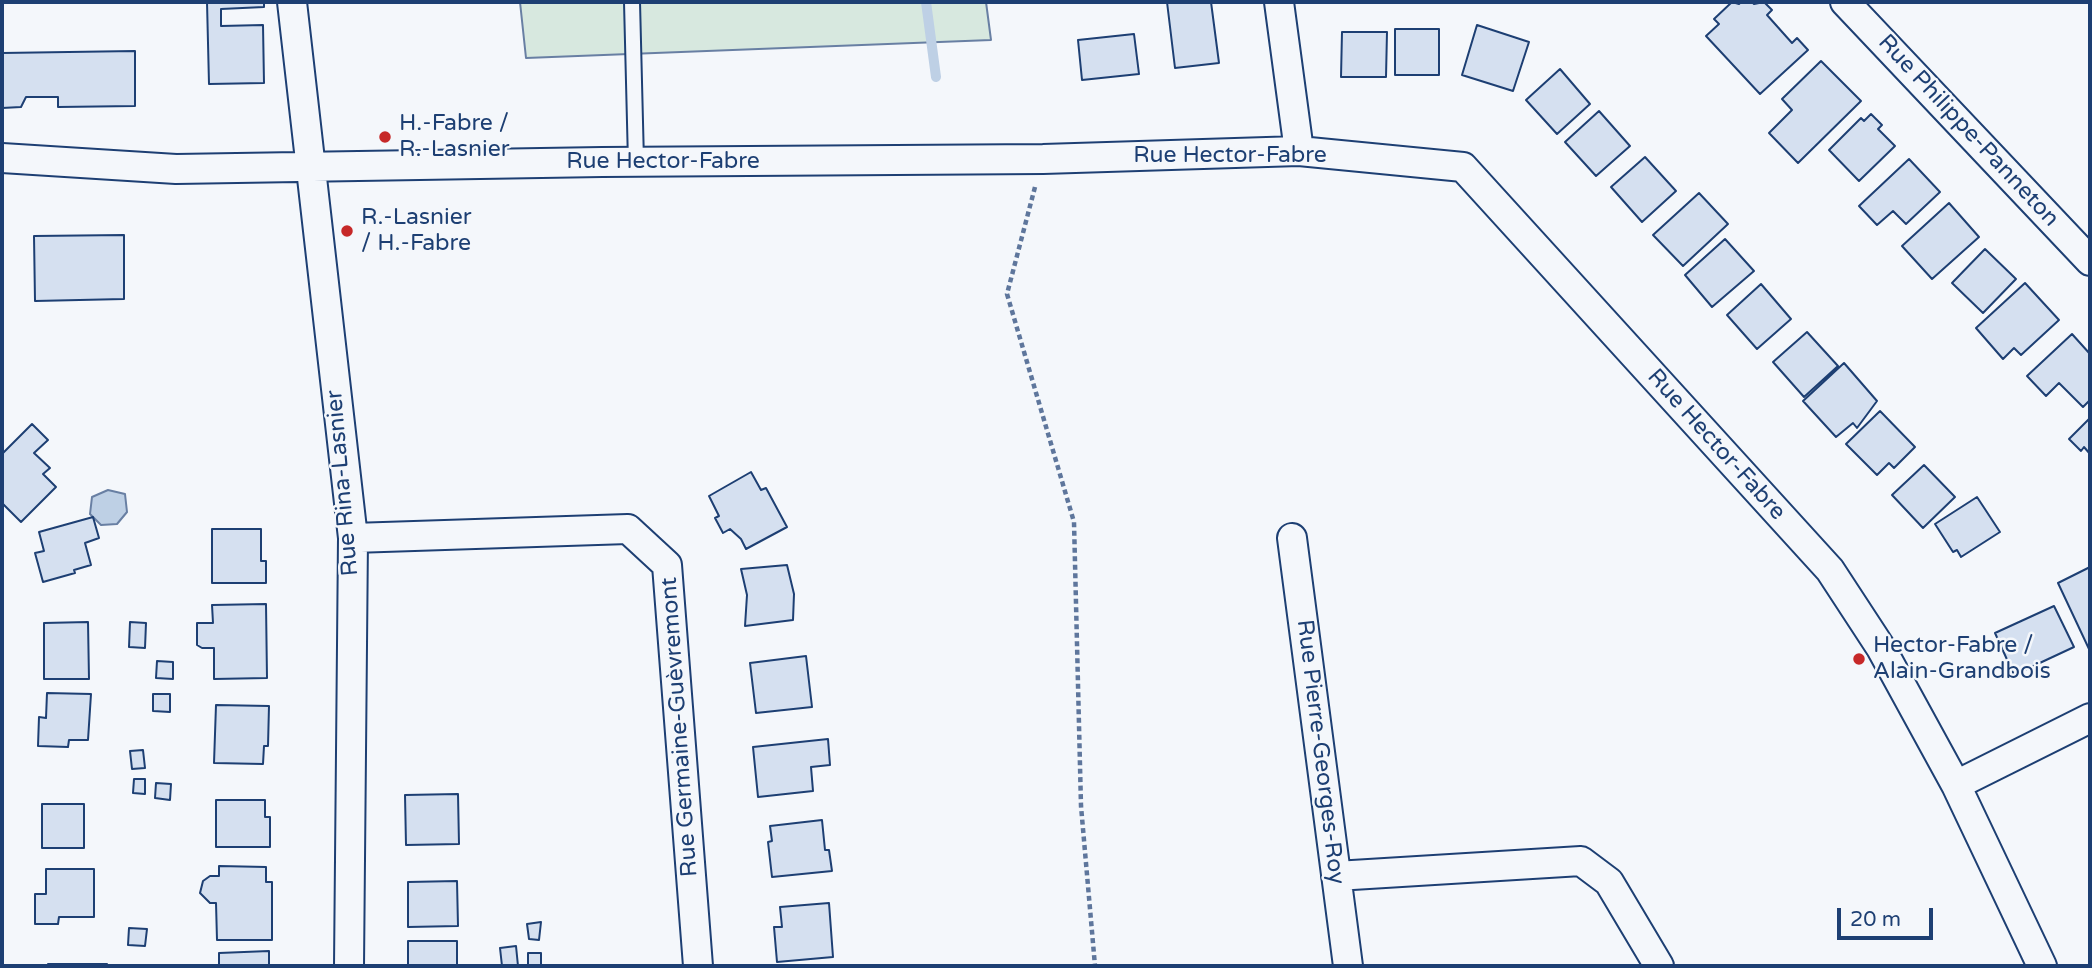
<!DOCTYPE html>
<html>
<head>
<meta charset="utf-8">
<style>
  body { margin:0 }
  #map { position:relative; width:2092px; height:968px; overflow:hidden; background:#f4f7fb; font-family:"Varela Round",sans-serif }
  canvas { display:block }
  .frame { position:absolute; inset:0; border:4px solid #1d3f73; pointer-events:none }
  .scale { position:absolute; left:1837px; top:908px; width:96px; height:32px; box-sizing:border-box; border:4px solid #1d3f73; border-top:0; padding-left:9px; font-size:21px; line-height:24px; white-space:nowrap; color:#1d3f73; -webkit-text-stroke:5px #f4f7fb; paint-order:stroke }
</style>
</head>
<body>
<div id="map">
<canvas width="2092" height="968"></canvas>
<div class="frame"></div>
<div class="scale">20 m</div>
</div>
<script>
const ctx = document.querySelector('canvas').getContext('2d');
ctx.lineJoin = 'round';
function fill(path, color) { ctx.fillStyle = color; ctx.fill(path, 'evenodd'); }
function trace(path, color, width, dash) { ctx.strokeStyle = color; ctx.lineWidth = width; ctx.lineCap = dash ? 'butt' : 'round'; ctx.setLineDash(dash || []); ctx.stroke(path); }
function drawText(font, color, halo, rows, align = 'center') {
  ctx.font = font + ' "Varela Round",sans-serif'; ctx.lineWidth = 5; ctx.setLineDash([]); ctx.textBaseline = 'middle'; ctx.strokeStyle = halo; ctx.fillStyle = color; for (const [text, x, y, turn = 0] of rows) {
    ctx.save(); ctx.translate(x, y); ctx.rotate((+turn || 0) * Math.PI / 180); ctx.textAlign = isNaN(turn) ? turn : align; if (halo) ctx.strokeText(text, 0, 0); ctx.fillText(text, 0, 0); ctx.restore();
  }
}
const green = new Path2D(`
  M520 2H986L991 40 526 58Z`);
fill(green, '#d7e8df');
trace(green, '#687fa3', 2);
const water = new Path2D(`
  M108 490 125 494 127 512 117 524 101 525 90 514 92 497Z`);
fill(water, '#bed0e5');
trace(water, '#687fa3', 2);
trace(new Path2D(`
  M926 2 936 77`), '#bed0e5', 10);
const building = new Path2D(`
  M207 2H264V7L221 9V26L263 25 264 83 209 84Z
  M1167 2H1211L1219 63 1175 68Z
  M1732 2 1739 4 1741 2H1752L1754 4 1764 2 1772 10 1767 15 1792 43 1797 38 1808 50 1760 94 1706 36 1719 24 1714 19Z
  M1477 25 1529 42 1513 91 1462 75Z
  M1395 29H1439V75H1395Z
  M1342 32H1387L1386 77H1341Z
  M1134 34 1139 74 1082 80 1078 40Z
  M135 51V106L58 107V97H26L21 107 2 108V53Z
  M1821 61 1861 101 1798 163 1769 133 1792 110 1782 99Z
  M1560 69 1590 104 1557 134 1526 100Z
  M1599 111 1630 146 1596 176 1565 142Z
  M1871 114 1882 125 1878 129 1895 146 1859 181 1829 150 1861 118 1864 121Z
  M1645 157 1676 191 1642 222 1611 187Z
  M1909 159 1940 192 1906 224 1893 211 1877 225 1859 206Z
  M1699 193 1728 224 1683 266 1653 235Z
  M1949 203 1979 237 1932 279 1902 246Z
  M124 235V299L35 301 34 236Z
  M1725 239 1754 271 1712 307 1685 275Z
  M1985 249 2016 279 1983 313 1952 283Z
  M2025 283 2059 320 2021 355 2014 348 2003 359 1976 328Z
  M1761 284 1791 319 1757 349 1727 315Z
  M1807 332 1838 366 1804 397 1773 362Z
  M2072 334 2090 354V400L2083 407 2059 383 2046 396 2027 376Z
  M1844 363 1877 401 1857 428 1853 423 1836 437 1803 401Z
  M1880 411 1915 447 1894 468 1889 463 1877 475 1846 444Z
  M2090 418V454L2084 447 2081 451 2069 439Z
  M32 424 48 440 34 453 50 468 43 474 56 487 21 522 2 503V454Z
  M1924 465 1955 497 1923 528 1892 495Z
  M751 472 761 490 766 488 787 527 746 549 741 539 730 529 723 533 715 518 719 516 709 496Z
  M1977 497 2000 532 1961 557 1957 550 1953 552 1935 524Z
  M93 517 99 538 85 543 91 565 74 570 75 573 43 582 35 553 44 551 39 532Z
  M212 529H261V561H266V583H212Z
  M787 565 794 594 793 620 745 626 747 595 741 569Z
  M2090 567V648L2089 649 2058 583Z
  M266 604 267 678 214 679V648H202L197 645V623H213L212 605Z
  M2054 606 2074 647 2014 675 1995 633Z
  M88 622 89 679H44V623Z
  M130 622 146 623 145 648 129 647Z
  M806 656 812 707 756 713 750 663Z
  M157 661 173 662V679L156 678Z
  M47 693 91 694 88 740H69L68 747 38 746 39 717 46 718Z
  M153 694H170V712L153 711Z
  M216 705 269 706 268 746H264L263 764 214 763Z
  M828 739 830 765 811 767 813 791 758 797 753 747Z
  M143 750 145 768 132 769 130 751Z
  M134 779H145V794L133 793Z
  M156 783 171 784 170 800 155 798Z
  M458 794 459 844 406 845 405 795Z
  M216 800H265V817H270V847H216Z
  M42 804H84V848H42Z
  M822 820 825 850H829L832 871 772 877 768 842 772 841 770 826Z
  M219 866 266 867V882H272V940H217L216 903H210L200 893 203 881 210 876H219Z
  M46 869H94V917H59L58 924H35V894H46Z
  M457 881 458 926 408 927V882Z
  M829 903 833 957 777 962 774 927H782L780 907Z
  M541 922 539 940 529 939 527 924Z
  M129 928 147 929 145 946 128 945Z
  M408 941H457V966H408Z
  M516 946 518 966H502L500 948Z
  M269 951V966H219V953Z
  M528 953H541V966H528Z
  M48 964H107V966H48Z`);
fill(building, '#d5e0f0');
trace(building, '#1d3f73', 2);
const lane = new Path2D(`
  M632 2 636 162`);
const street = new Path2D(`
  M292 2 353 538 349 966
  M1279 2 1299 151
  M1845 2 2090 261
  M2 158 176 169 602 162 1043 159 1299 151 1463 167 1830 570 1881 648 1956 785 2042 966
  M353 538 628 529 667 565 698 966
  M1292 538 1348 966
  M1956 785 2090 718
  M1336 876 1581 861 1609 882 1659 966`);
trace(lane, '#1d3f73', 18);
trace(street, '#1d3f73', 32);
trace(new Path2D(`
  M1035 187 1007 294 1074 522 1081 806 1095 966`), '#5e769c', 4.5, [5, 3.5]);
trace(lane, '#f4f7fb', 14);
trace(street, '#f4f7fb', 28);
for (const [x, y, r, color] of [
  [385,137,7,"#c62828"],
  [347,231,7,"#c62828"],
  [1859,659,7,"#c62828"]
]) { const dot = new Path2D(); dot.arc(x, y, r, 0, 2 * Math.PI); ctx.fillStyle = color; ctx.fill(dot); trace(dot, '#f4f7fb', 2.5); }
drawText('23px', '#1d3f73', '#f4f7fb', [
  ["H.-Fabre /",399,124],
  ["R.-Lasnier",399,150],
  ["R.-Lasnier",361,218],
  ["/ H.-Fabre",361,244],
  ["Hector-Fabre /",1873,646],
  ["Alain-Grandbois",1873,672]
], 'left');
drawText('23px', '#1d3f73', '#f4f7fb', [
  ["Rue Philippe-Panneton",1968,131,47],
  ["Rue Hector-Fabre",1230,156],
  ["Rue Hector-Fabre",663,162],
  ["Rue Hector-Fabre",1716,445,48],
  ["Rue Rina-Lasnier",343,483,-95],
  ["Rue Germaine-Guèvremont",680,727,-94],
  ["Rue Pierre-Georges-Roy",1320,752,83]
]);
</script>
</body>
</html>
